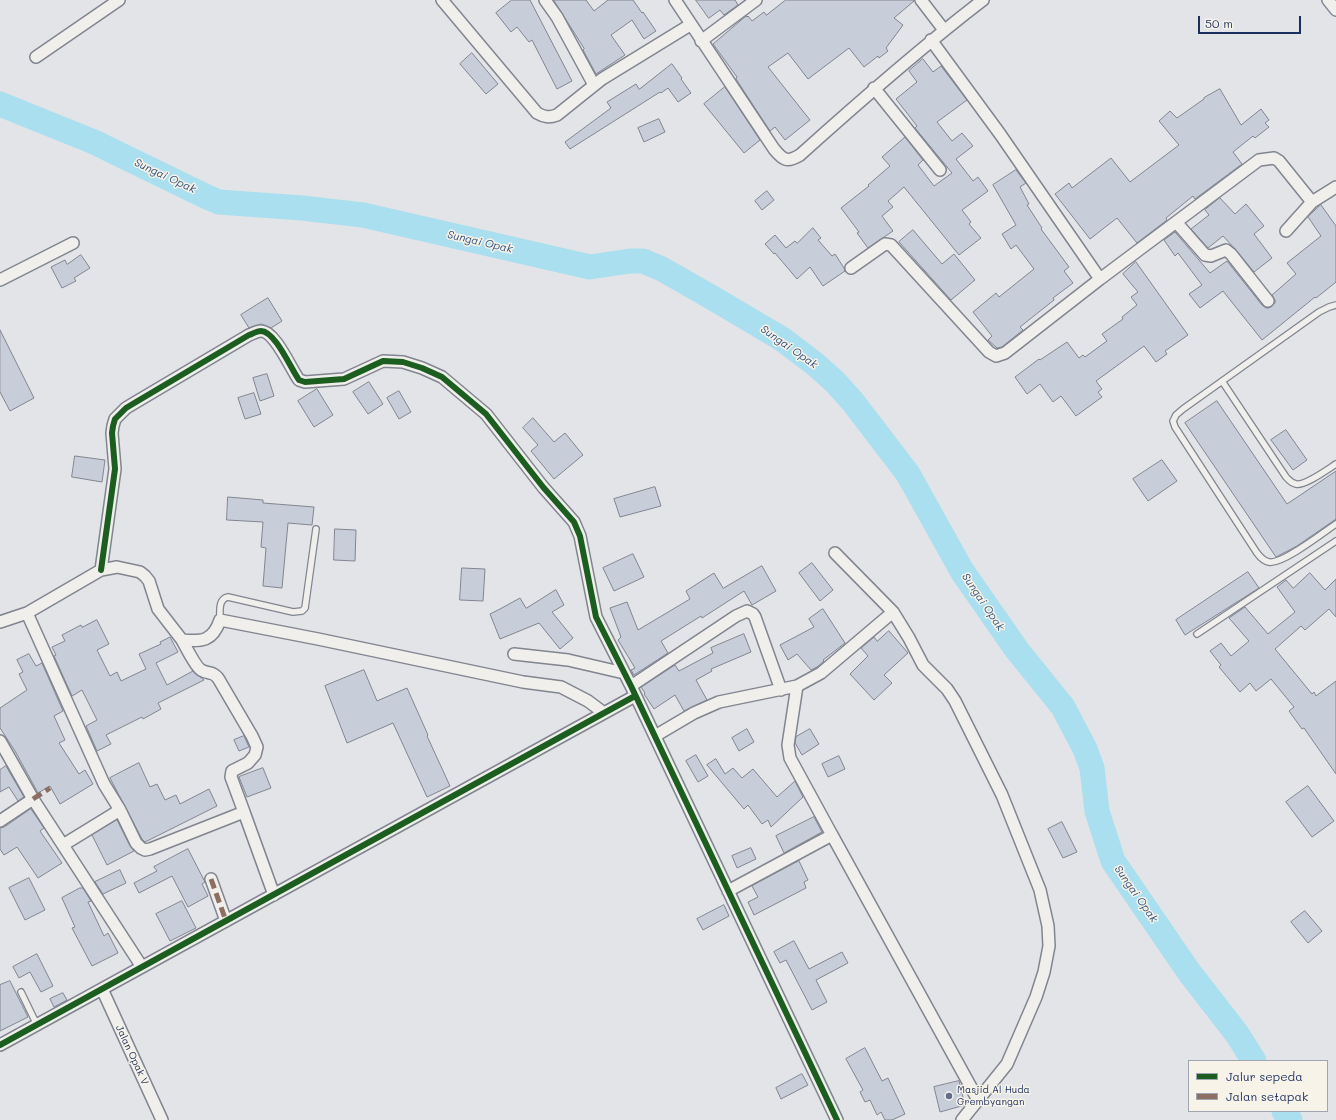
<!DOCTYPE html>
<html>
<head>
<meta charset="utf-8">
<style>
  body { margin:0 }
  #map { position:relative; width:1336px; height:1120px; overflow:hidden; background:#e2e4e8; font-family:Mali,sans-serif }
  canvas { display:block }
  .legend { position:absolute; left:1188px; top:1060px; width:140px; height:52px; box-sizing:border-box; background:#f7f3e8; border:1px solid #9fa5b1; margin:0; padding:5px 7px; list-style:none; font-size:12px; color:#1b2f5e }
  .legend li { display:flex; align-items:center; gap:8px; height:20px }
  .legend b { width:20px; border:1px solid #9fa5b1 }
  .scale { position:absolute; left:1198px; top:16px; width:103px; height:18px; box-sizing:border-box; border:2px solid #1b2f5e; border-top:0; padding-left:5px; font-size:12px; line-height:14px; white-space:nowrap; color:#1b2f5e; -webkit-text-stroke:3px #f7f3e8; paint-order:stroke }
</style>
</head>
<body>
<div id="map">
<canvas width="1336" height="1120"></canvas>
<ul class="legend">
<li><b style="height:5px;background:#1b5e20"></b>Jalur sepeda</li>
<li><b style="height:5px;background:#8d6e63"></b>Jalan setapak</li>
</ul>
<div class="scale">50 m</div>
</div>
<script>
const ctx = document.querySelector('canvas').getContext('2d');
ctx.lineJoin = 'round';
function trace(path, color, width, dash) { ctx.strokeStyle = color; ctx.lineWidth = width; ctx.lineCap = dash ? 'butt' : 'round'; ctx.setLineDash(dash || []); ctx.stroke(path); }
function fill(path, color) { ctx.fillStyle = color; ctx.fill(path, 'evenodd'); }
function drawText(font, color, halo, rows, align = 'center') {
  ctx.font = font + ' Mali,sans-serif'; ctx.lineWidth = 3; ctx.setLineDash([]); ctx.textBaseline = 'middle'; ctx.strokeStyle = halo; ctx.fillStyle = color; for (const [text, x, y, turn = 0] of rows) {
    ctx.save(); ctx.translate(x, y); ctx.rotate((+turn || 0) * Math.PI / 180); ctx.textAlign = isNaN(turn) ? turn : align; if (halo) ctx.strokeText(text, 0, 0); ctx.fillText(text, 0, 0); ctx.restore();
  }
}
trace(new Path2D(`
  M0 104 94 142 207 197 219 202 302 208 363 215 590 267 630 261H643L662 269 711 297 782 339 815 364 835 382 853 402 908 474 962 571 1017 650 1063 707 1085 749 1092 768 1097 811 1113 861 1189 972 1237 1034 1254 1061
  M1284 1111 1290 1120`), '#a9dfef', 25);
const building = new Path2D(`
  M512 0H530L572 81 557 89 532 40 529 42 517 27 511 32 496 13Z
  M554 0H586L594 11 608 0H633L642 13 643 12 656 31 644 39 632 20 611 35 625 55 596 74 583 50 584 49Z
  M696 0H735L738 5 724 15 720 10 709 18Z
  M786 0H914V1L894 18 903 25 886 48 888 51 879 58 878 56 864 67 849 48 808 79 788 53 768 67 810 120 785 140 775 127 770 131 736 79 737 77 713 44 746 16 747 17 748 16 752 21 764 12 766 15Z
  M472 53 498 84 486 94 460 64Z
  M923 59 933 72 941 66 967 100 937 122 952 141 962 133 973 146 956 159 973 181 978 177 988 191 962 210 971 222 969 224 981 238 959 255 904 187 888 201 893 207 882 216 893 231 868 248 857 233 859 232 841 208 869 186 868 185 890 166 882 157 905 137 923 160 918 165 934 186 952 173 915 128 917 126 896 99 917 82 909 71Z
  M672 64 682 78 681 79 691 93 678 102 668 88 661 93 660 92 570 149 565 142 611 108 607 102 636 84 639 89Z
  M725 87 760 140 744 153 704 104Z
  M1220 89 1241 125 1261 109 1269 120 1265 123 1269 127 1255 138 1253 136 1233 152 1242 164 1195 199 1193 196 1166 218 1167 220 1137 243 1117 218 1090 239 1055 194 1069 183 1072 188 1111 158 1130 182 1179 145 1159 121 1170 111 1177 118 1204 99V98Z
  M659 119 665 132 644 142 638 128Z
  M1016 170 1026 183 1020 187 1029 204 1027 205 1042 228 1041 229 1069 267 1064 271 1073 283 1053 298 1054 300 1020 327 1023 330 1002 347 997 348 988 340 992 336 973 312 996 293 999 297 1034 269 1016 245 1011 249 1002 234 1016 225 993 185Z
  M767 191 774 200 762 210 755 201Z
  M1220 198 1235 214 1246 204 1264 226 1254 234 1272 258 1254 272 1236 250 1223 236 1208 248 1191 229 1209 215 1205 210Z
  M1321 205 1336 226V282L1316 298 1315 297 1262 340 1223 291 1200 308 1189 294 1202 285 1178 253 1175 256 1164 240 1175 232 1210 273 1227 261 1262 305 1266 308H1269L1275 303V300L1272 295 1296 274 1287 263 1321 236 1308 217Z
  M813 228 821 238 818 240 832 256 835 254 844 268 845 271 823 286 810 267 797 279 775 253 774 254 765 244 775 235 786 248 795 241 797 243Z
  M913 230 942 264 954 254 975 280 951 300 899 242Z
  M81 255 90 268 74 278 76 281 62 288 51 267 65 260 67 264Z
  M1136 262 1188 335 1165 351 1167 354 1156 362 1144 346 1096 381 1102 389 1098 392 1102 397 1076 416 1061 396 1053 402 1040 384 1027 394 1015 377 1039 359 1040 360 1067 342 1079 358 1083 355 1085 357 1107 341 1102 334 1123 319 1122 317 1137 305 1131 297 1138 292 1123 274Z
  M268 298 282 321 271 328 261 324 249 328 241 315Z
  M0 330 34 398 10 411 0 392Z
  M267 374 274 396 260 401 253 378Z
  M369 382 383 404 368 414 353 392Z
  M317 389 333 415 314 427 298 401Z
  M399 391 411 412 399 419 387 398Z
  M254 393 261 414 245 419 238 398Z
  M1217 401 1287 504 1336 471V519L1297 546 1276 557 1185 423Z
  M533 418 554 442 565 433 583 455 554 479 531 451 538 445 523 428Z
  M1286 430 1307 460 1293 470 1271 440Z
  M75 456 105 460 102 482 72 477Z
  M1162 460 1177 481 1148 501 1133 479Z
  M655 487 661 506 620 517 614 499Z
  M228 497 263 500V503L314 507 312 525 288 523 282 588 263 586 266 548 261 547 263 522 227 520Z
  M335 529 356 530 355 561 334 560Z
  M633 554 644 577 614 591 603 568Z
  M812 563 833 590 820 601 799 573Z
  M762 566 776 591 752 605 744 591 702 618 701 616 661 641 668 653 634 675 631 670 635 668 618 640 621 637 610 608 627 602 638 630 690 599 686 591 714 573 723 588Z
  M462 568 485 569 483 601 460 600Z
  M1248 572 1259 588 1185 635 1176 620Z
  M1310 573 1325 590 1336 579V617L1329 609 1305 630 1301 626 1275 649 1312 694 1314 692 1316 696 1336 681V774L1304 728 1302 729 1289 711 1294 707 1271 679 1256 691 1250 683 1240 692 1219 667 1221 665 1210 651 1221 643 1231 656 1249 641 1229 618 1245 607 1268 634 1295 612 1277 587 1286 580 1293 588Z
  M556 590 564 605 552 612 573 638 560 649 539 623 500 639 490 614 500 609 520 598 526 608Z
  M823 609 845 643 823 660 824 661 817 667 811 670 797 654 788 660 780 645 814 627 809 619Z
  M97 620 109 644 97 650 110 676 117 672 121 681 146 669 139 654 161 644 160 642 170 637 178 652 156 663 167 685 193 671 204 680 158 703 161 709 143 719 142 717 106 735 111 744 97 751 86 726 97 720 82 690 72 696 54 656 56 655 52 647 65 641 62 635 81 625 82 627Z
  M889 631 908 653 884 675 892 683 874 700 850 674 868 656 861 648 874 637 877 641Z
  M744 634 751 652 711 669 712 671 696 680 707 700 684 711 675 695 654 709 644 694 645 693 641 687 675 665 679 671 713 653 711 648Z
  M29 654 36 666 42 663 63 711 54 716 65 740 59 743 79 774 85 770 93 784 60 804 50 786 38 793 15 751 0 728V708L27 690 19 674 23 672 17 660Z
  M364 670 377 701 407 688 428 735 427 736 450 786 427 797 393 723 347 743 325 686Z
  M747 729 754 742 739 751 732 738Z
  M810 729 819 744 802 755 795 743 796 737Z
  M244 736 249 747 239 751 234 740Z
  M696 755 708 776 698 782 686 761Z
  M839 756 845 769 828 777 822 764Z
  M716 759 725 774 733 768 742 778 753 769 777 797 795 781 803 797 771 827 768 820 762 824 748 805 744 809 707 765Z
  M139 763 150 787 157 784 165 800 176 795 180 804 209 789 217 806 145 842 142 839 110 778Z
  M6 766 24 797 18 801 9 787 0 792V770Z
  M263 768 271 788 247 797 239 777Z
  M1308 786 1334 821 1312 837 1286 802Z
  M31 809 44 828 40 831 62 863 38 878 17 847 4 855 0 849V828L4 827Z
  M814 817 822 832 784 853 776 836Z
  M117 820 130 846 134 851 107 865 92 835Z
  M1062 822 1077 852 1063 858 1048 829Z
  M751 848 756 859 737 868 732 856Z
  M188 849 204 880 205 882 202 884 208 896 188 907 172 876 139 893 134 883 157 871 154 867Z
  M799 861 808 880 804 882 806 888 754 915 748 902 758 897 752 886Z
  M120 870 126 883 103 894 95 882Z
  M29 878 45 910 25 920 9 888Z
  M80 888H83L91 901 88 902 104 936 108 933 118 953 92 966 72 928 75 927 62 898Z
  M182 901 196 928 170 941 156 914Z
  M724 905 729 916 703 930 697 919Z
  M1305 911 1322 931 1308 943 1291 922Z
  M794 941 809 969 842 952 848 963 816 980 827 1002 812 1010 786 960 780 963 774 952Z
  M37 954 53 986 41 992 30 972 19 978 13 967Z
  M10 981 28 1017 0 1031V985Z
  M63 993 67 1000 54 1007 50 999Z
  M865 1048 882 1081 888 1078 905 1114 892 1120H885L881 1112 877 1115 870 1100 865 1102 860 1092 863 1090 846 1059Z
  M802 1074 808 1085 781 1099 776 1088Z
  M959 1081 965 1105 940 1112 934 1087Z`);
fill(building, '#c8cdda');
trace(building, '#818590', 1);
const service = new Path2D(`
  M1336 305 1329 307 1319 312 1183 409 1176 415 1173 421 1175 427 1257 553C1260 557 1264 561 1269 562 1282 565 1324 532 1336 524
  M1222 381 1286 477C1289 480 1291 483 1296 484 1305 486 1328 469 1336 464
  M220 620C220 611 218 599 228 597L293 612 302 611 305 608 316 529
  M1197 634 1336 541
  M21 992 37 1025`);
const minor = new Path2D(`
  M442 0 537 113C544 117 549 118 557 115L602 79 690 25
  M545 0 557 17 594 85
  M675 0 774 149C783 160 787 163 800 155 859 102 919 49 983 0
  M921 0 944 30
  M1328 0 1336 10
  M931 40 1000 134 1100 279 1259 160 1274 158 1279 161 1312 202 1336 187
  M701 41 756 0
  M36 57 119 0
  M874 88 940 170
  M1176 222 1205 255 1211 256 1226 250 1231 254 1268 301
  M1286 231 1312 202
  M851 268 885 244 891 245 989 352 996 356 1005 353 1100 279
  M0 280 73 243
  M835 553 893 612 909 638 923 665 947 689 955 701 1002 795 1040 890 1048 926 1049 946 1044 972 1036 997 1007 1064 962 1120
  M101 570 115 469 112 433 113 426 115 419 126 408 136 402 249 335C252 334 257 331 261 331 275 331 291 369 299 380L305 382 344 379 383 361 403 362 422 368 442 377 486 414 543 487 574 522 580 536 596 617 631 686 837 1120
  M27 613 104 784 120 810 136 843 141 848 145 850 150 849 244 812 274 895
  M0 622 27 613 101 570 117 567 140 572 145 576 149 581 158 609 182 640C202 642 213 641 220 620L318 639 523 682 561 687 588 701 604 713
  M182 640C186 647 195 666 201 670 209 675 211 670 218 678L252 736 257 747 255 755 248 763 232 771 231 777 244 812
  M514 654 568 660 624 673
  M631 686 736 616 747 611 753 614 755 617 781 690
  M797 686 788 745 790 758 832 835
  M655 736 694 713 719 702 797 686 821 673 893 612
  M0 741 33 799 142 967
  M0 821 33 799
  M63 845 120 810
  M211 879 226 921
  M728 891 832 835 978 1100
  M102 989 162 1120
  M0 1045 635 696`);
trace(service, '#818590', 8);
trace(minor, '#818590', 14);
trace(service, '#f0efec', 5.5);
trace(minor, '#f0efec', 11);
trace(new Path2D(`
  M33 799 50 788
  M211 879 226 921`), '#8d6e63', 5, [10, 5]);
trace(new Path2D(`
  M101 570 115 469 112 433 113 426 115 419 126 408 136 402 249 335C252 334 257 331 261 331 275 331 291 369 299 380L305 382 344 379 383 361 403 362 422 368 442 377 486 414 543 487 574 522 580 536 596 617 631 686 837 1120
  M0 1045 635 696`), '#1b5e20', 6);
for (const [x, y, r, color] of [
  [949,1096,4,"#616e8e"]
]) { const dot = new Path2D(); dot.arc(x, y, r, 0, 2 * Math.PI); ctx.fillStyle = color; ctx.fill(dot); trace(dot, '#f7f3e8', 1.5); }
drawText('10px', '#1b2f5e', '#f7f3e8', [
  ["Jalan Opak V",132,1055,65]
]);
drawText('10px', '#1b2f5e', '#f7f3e8', [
  ["Masjid Al Huda",957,1090],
  ["Grembyangan",957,1102]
], 'left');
drawText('italic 11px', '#33527c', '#f7f3e8', [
  ["Sungai Opak",165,176,25],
  ["Sungai Opak",480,242,13],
  ["Sungai Opak",789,347,35],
  ["Sungai Opak",983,602,56],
  ["Sungai Opak",1136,894,55]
]);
</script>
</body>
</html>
